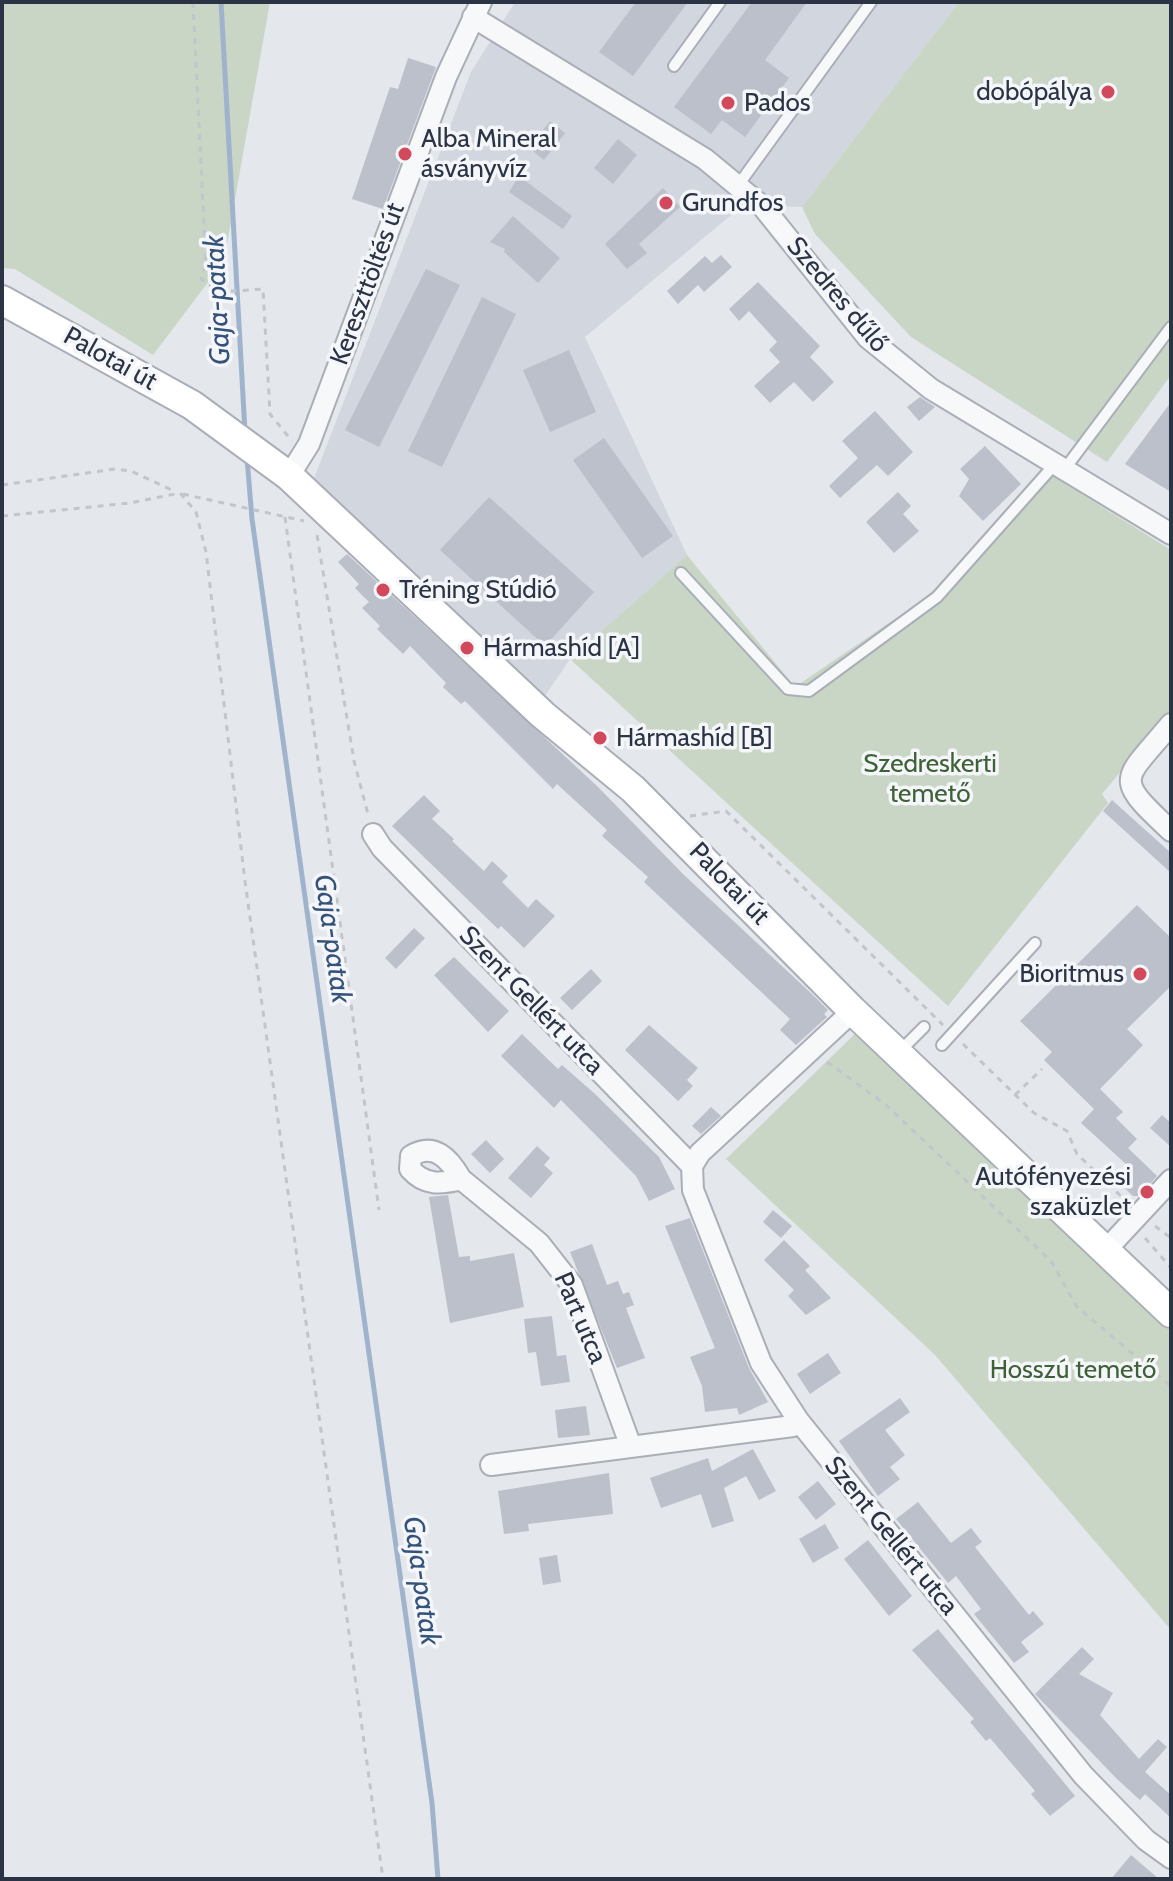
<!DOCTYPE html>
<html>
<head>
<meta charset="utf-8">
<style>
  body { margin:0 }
  #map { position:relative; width:1173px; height:1881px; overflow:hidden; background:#e4e7ec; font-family:Cabin,sans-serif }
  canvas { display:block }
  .frame { position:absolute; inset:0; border:4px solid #2b3445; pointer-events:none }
</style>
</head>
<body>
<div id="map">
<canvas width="1173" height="1881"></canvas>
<div class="frame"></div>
</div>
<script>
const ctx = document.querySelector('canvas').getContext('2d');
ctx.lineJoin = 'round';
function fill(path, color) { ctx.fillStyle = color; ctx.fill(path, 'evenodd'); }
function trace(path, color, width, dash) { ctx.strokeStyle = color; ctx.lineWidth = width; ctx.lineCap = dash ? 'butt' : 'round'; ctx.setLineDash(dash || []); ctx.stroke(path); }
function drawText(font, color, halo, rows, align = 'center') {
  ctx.font = font + ' Cabin,sans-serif'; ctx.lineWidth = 7; ctx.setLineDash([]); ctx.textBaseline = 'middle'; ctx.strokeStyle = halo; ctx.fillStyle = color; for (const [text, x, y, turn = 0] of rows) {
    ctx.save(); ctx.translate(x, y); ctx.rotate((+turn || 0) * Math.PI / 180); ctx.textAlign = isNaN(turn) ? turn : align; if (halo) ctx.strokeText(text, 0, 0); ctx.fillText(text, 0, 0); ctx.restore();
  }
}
fill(new Path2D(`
  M515 2H959L802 207 743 205 585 337 687 555 570 659 532 715 313 481 471 72Z`), '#d2d6de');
fill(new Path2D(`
  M2 2H270L224 261 153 355 15 269 2 268Z
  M959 2H1171V375L1107 462 911 337 815 234 802 207Z
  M1043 470 1171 550V711L1102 794 1108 803 948 1006 570 659 687 555 795 687 927 597Z
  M857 1032 1171 1330V1630L935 1355 726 1159Z`), '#c9d6c5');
trace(new Path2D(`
  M221 2 245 432
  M247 458 252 519 432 1803 438 1879`), '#9fb4cc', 5);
fill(new Path2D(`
  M636 2H688L633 76 599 52Z
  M752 2H807L765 60 789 78 745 137 722 120 711 134 674 107Z
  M408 58 436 67 383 209 352 199 390 87 398 89Z
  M550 121 565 133 544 160 529 148Z
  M618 139 637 155 613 184 594 168Z
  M519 176 572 216 563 229 509 192Z
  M663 188 680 207 639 244 647 253 627 269 605 244Z
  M513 216 560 258 538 283 504 252 505 249 490 242Z
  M721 255 732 267 704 292 698 285 678 304 667 291 705 256 712 263Z
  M426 269 460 285 379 447 345 430Z
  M758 282 820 346 810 357 834 382 813 402 794 382 770 403 754 386 780 362 769 350 777 342 749 311 739 321 729 309Z
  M482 297 516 314 442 467 408 451Z
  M569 350 596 412 550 432 523 370Z
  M920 397 935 407 919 421 907 407Z
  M1171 402V492L1125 464Z
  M875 411 913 452 888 476 877 465 840 498 829 486 858 458 842 441Z
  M604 438 673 536 642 558 573 460Z
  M985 446 1021 484 983 521 959 496 969 479 960 469Z
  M898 492 911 506 903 514 919 531 894 553 866 522Z
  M489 497 594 592 545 646 440 550Z
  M347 554 597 786 684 875 813 995 828 1010 824 1014 827 1017 796 1045 780 1030 790 1019 644 882 648 877 602 836 607 830 557 784 553 789 465 701 461 704 443 687 446 683 410 646 403 654 377 629 380 626 362 608 369 602 355 588 359 584 338 562Z
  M424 795 440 811 432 819 454 839 452 841 484 871 492 861 508 876 502 882 528 908 536 899 555 916 524 948 501 926 498 929 392 826Z
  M1112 800 1171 853V873L1103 811Z
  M1137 905 1171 938V986L1127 1029 1143 1045 1100 1089 1123 1112 1116 1118 1137 1139 1128 1148 1157 1176 1139 1196H1133L1118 1182 1127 1165 1081 1123 1094 1109 1044 1060 1052 1052 1020 1021Z
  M414 928 425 938 396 969 385 958Z
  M454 957 509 1011 488 1032 434 975Z
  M591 969 602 981 572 1010 560 998Z
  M649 1025 698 1068 687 1080 693 1086 678 1101 625 1050Z
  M522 1034 558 1069 562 1065 594 1093 659 1157 675 1189 649 1201 636 1176 561 1100 554 1108 501 1056Z
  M711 1107 721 1116 701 1134 692 1126Z
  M1162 1115 1171 1123V1147L1150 1128Z
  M486 1140 504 1159 490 1173 471 1154Z
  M537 1146 550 1158 544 1165 553 1173 531 1198 508 1178Z
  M448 1195 459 1257 470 1256V1261L514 1253 524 1307 450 1323 429 1197Z
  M773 1210 792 1226 781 1238 763 1222Z
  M690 1218 749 1368 768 1402 739 1415 737 1408 705 1412 702 1386 690 1357 715 1348 665 1226Z
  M784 1240 810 1266 805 1270 831 1298 806 1315 788 1296 794 1290 764 1260Z
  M592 1244 607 1285 618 1281 623 1294 629 1292 634 1305 626 1308 645 1358 617 1368 570 1252Z
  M552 1316 557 1356 566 1355 570 1382 541 1386 536 1352 528 1353 524 1319Z
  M828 1353 841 1373 810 1394 797 1374Z
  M900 1398 910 1412 885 1430 905 1455 890 1467 900 1479 878 1496 839 1441Z
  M586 1406 590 1435 558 1438 555 1410Z
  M753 1449 776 1491 759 1500 746 1476 724 1488 734 1521 712 1528 701 1494 661 1508 650 1478 708 1458 712 1471Z
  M609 1473 613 1514 528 1524 529 1531 504 1534 498 1491Z
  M818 1481 836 1504 816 1520 798 1497Z
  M918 1502 951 1543 971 1528 982 1542 975 1547 1029 1615 1033 1611 1044 1624 1021 1642 1029 1652 1014 1663 974 1614 981 1609 956 1576 948 1583 896 1519Z
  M825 1524 839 1548 813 1563 799 1539Z
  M868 1540 912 1596 889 1616 844 1559Z
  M557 1555 561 1582 543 1585 539 1558Z
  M938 1629 1075 1796 1050 1816 1031 1794 1035 1791 990 1738 986 1741 970 1722 974 1719 912 1650Z
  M1082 1647 1094 1659 1079 1674 1113 1693 1100 1715 1139 1759 1158 1739 1167 1747 1145 1772 1171 1795V1818L1145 1794 1140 1800 1117 1779 1035 1694Z
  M1131 1855 1159 1879H1111Z`), '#bbc0ca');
const service = new Path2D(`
  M674 66 720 2
  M739 184 871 2
  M1064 470 1171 327
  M681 573 788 689 809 691 937 597 1055 464
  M942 1045 1035 943
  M899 1052 924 1027`);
const minor = new Path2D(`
  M473 17 705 159 763 207 868 338 931 389 1171 534
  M289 476 309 444 446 77 481 2
  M1171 724C1123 782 1112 776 1171 831
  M373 834 382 848 692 1166
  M853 1011 700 1153 692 1166 693 1190 761 1363 798 1420 1083 1775 1146 1840 1171 1858
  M461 1179C441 1184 425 1186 410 1169L411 1156C434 1142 449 1158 461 1179L539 1243 572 1285 631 1447
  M1104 1252 1171 1180
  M491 1465 793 1426 798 1420`);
const secondary = new Path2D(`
  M2 300 192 405 289 476 543 715 633 789 853 1011 1171 1313`);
trace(service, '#a9aeb7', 14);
trace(minor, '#a9aeb7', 24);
trace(secondary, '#a9aeb7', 32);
trace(new Path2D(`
  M193 2 206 265 201 279 220 292 263 289 270 414 292 441
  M2 485 115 469 131 471 176 492
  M183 494 304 521
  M2 516 130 503 180 493 196 512 206 552 245 881 383 1879
  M285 517 379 1210
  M317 535 354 761 369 818
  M690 816 726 811 943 1025
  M963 1044 1034 1113 1067 1131 1077 1154 1125 1200
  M827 1062 885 1104 1051 1261 1077 1307 1171 1386
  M1015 1095 1042 1069
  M1155 1226 1171 1238
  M1145 1238 1171 1268
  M1170 1600H1171`), '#c2c5cb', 3, [6, 6]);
trace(service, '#f7f8fa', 10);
trace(minor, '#f7f8fa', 20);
trace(secondary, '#fff', 28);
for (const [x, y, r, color] of [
  [1108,92,8,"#d1495b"],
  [728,103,8,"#d1495b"],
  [405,154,8,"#d1495b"],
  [666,203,8,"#d1495b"],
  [383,590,8,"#d1495b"],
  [467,648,8,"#d1495b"],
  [600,738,8,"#d1495b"],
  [1140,974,8,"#d1495b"],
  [1147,1192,8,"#d1495b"]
]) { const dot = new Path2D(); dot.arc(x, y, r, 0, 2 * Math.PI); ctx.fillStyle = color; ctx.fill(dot); trace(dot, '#f4f6f9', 3); }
drawText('26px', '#2b3445', '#f4f6f9', [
  ["dobópálya",1092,92,"right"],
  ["Pados",744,103],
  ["Alba Mineral",421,139],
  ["ásványvíz",421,169],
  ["Grundfos",682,203],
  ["Tréning Stúdió",399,590],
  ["Hármashíd [A]",483,648],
  ["Hármashíd [B]",616,738],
  ["Bioritmus",1124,974,"right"],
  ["Autófényezési",1131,1177,"right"],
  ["szaküzlet",1131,1207,"right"]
], 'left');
drawText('26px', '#2b3445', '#f4f6f9', [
  ["Kereszttöltés út",368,284,-70],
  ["Szedres dűlő",837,295,50],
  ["Palotai út",110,359,29],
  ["Palotai út",729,884,46],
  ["Szent Gellért utca",531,1001,46],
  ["Part utca",580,1318,67],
  ["Szent Gellért utca",891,1536,51]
]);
drawText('26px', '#3f6138', '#f4f6f9', [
  ["Szedreskerti",930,764],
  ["temető",930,794],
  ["Hosszú temető",1073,1370]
]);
drawText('italic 28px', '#34527a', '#f4f6f9', [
  ["Gaja-patak",218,300,-93],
  ["Gaja-patak",332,939,82],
  ["Gaja-patak",421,1581,82]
]);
</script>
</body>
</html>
